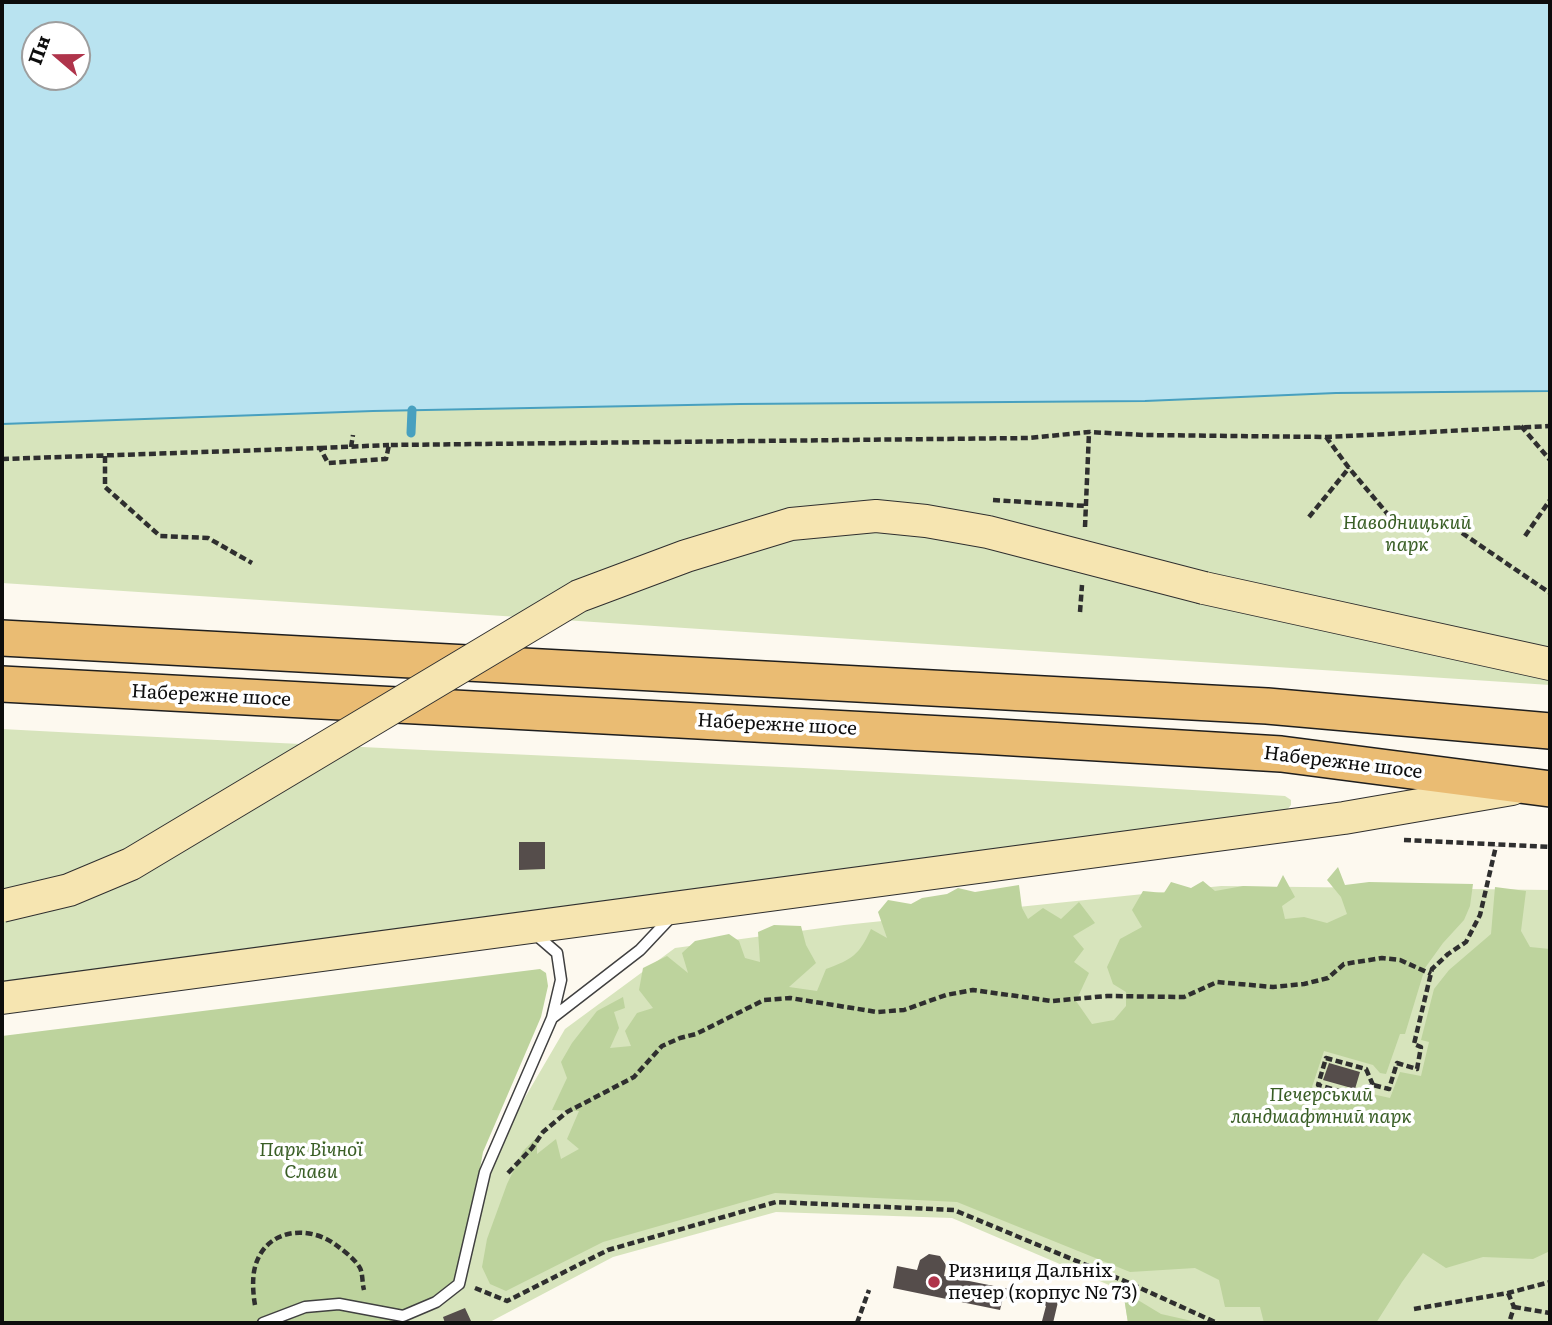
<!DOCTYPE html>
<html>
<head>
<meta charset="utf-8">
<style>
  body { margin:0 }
  #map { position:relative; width:1552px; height:1325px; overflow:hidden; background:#fdf9ef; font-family:Literata,serif }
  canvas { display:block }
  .frame { position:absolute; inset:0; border:4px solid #0d0d0d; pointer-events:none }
  .north { position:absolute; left:21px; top:21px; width:70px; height:70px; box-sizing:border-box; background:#fff; border:2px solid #9e9e9e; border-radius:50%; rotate:290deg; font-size:19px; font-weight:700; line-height:28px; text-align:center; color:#0d0d0d }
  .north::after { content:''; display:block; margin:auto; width:24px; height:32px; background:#af344b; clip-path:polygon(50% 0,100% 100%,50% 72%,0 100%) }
</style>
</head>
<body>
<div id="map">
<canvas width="1552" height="1325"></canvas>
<div class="frame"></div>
<div class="north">Пн</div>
</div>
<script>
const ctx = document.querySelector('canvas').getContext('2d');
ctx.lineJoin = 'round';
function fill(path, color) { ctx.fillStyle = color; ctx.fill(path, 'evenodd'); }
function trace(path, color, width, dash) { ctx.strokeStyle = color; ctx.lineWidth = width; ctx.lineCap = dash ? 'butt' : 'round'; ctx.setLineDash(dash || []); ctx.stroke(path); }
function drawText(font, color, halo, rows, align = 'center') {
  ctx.font = font + ' Literata,serif'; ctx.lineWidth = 7; ctx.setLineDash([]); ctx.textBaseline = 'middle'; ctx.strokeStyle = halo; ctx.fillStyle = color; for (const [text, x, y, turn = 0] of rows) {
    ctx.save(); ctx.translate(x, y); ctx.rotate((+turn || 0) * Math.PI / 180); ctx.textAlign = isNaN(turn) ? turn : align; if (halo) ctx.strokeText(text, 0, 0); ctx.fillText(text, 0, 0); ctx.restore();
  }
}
fill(new Path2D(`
  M1550 391V685L2 583V424L373 411 740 404 1145 401 1336 393Z
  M2 729C429 752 857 767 1285 796L1291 800V805L1286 811 922 858 2 984Z
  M1221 886 1550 890V1323H1128L1123 1291 952 1218 776 1212 613 1257 488 1323H405L403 1316 436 1302 492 1154 565 1029 675 948 844 925Z`), '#d7e4bc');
fill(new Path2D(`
  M1338 867 1345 885 1369 882 1473 884 1470 906 1464 920 1443 943 1425 968 1405 1034H1400L1386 1074 1380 1073 1373 1065 1324 1051 1312 1087 1356 1100 1372 1094 1390 1098 1400 1072 1421 1076 1429 1042 1421 1040 1434 989 1449 970 1491 934 1495 887 1526 891 1521 931 1530 947 1550 949V1251L1533 1259 1483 1257 1446 1268 1423 1253 1402 1282 1376 1323H1264L1260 1307H1225L1219 1280 1195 1268 1130 1272 957 1202 775 1193 603 1242 506 1291 490 1284 482 1267 487 1239 507 1184 523 1151 537 1137V1154L556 1139 561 1159 579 1149 567 1139 579 1111 552 1110 567 1078 561 1062 572 1043 597 1011 623 997 625 1008 614 1012 619 1028 610 1048 631 1046 625 1031 637 1013 653 1008 639 990 643 968 667 956 688 973 682 953 695 941 729 934 739 941 745 958 760 962 758 932 774 925 801 926 806 945 816 963 789 987 817 991 826 969C853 959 859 955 871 929L887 938 878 912 888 900 911 904 922 898 947 894 958 888 975 892 1019 885 1022 908 1028 919 1043 908 1061 919 1079 902 1095 923 1073 936 1084 949 1074 962 1089 973 1076 1001 1092 1024 1114 1020 1126 1006V992L1113 984 1107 967 1120 939 1142 927 1132 910 1143 891 1164 893 1171 882 1191 888 1203 881 1215 891 1243 886 1277 887 1283 875 1295 897 1282 906 1285 919 1304 917 1327 923 1347 914 1341 897 1327 880Z
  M540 969 546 973 548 986 541 1017 483 1152 459 1284 403 1317 405 1323H2V1036Z
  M1123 1291 1161 1314 1201 1323H1128Z`), '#bdd39d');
const water = new Path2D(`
  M2 2H1550V391L1336 393 1145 401 740 404 373 411 2 424ZM35 35H77V77H35Z`);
fill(water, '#b9e3f0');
trace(water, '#48a0bf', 2);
trace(new Path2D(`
  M411 433 412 410`), '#48a0bf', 9);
fill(new Path2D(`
  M519 842H545V869L519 870Z
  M1329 1063 1360 1072 1355 1089 1323 1080Z
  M929 1254 940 1256 946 1265 944 1276 1004 1288 1047 1292 1058 1302 1053 1323H1038L1042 1321 1046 1306 1041 1301 1003 1298 1000 1310 893 1288 897 1266 917 1270 920 1260Z
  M465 1308 471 1321 465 1323H445L443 1317Z`), '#554d4b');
const service = new Path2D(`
  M552 1018 640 950 672 916
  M263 1323 305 1307 339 1304 403 1316 436 1302 459 1284 485 1172 552 1018 561 980 557 953 535 934`);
const secondary = new Path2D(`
  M1204 588 1550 664
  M2 998 1344 818 1512 789`);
const primary = new Path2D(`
  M2 638 1267 706 1550 731
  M2 684 981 736 1281 754 1550 789`);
trace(service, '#404040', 13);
trace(secondary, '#2f2f2f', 34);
trace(primary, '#1e1e1e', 38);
trace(new Path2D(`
  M1521 426 1550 460
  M1326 437 1349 468 1401 530
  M351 447 353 435
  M320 448 389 445
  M105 456V487L160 536 208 538 252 563
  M2 459 320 448 328 463 386 459 389 445 1029 438 1089 432 1145 435 1326 437 1550 426
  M993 500 1086 506
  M1309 517 1349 468
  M1085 527 1089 432
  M1462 533 1550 593
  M1525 536 1550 500
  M1080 612 1082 585
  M1404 840 1550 847
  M1373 1085 1366 1069 1326 1058 1318 1085 1353 1095 1373 1085 1389 1089 1397 1063 1417 1069 1421 1047 1414 1044 1432 969 1448 954 1466 942 1480 915 1496 846
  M508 1173 532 1148 543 1132 567 1112 634 1077 662 1046 680 1038 696 1034 764 1000 790 998 877 1012 904 1010 946 995 973 990 1052 1001 1107 996 1184 997 1217 982 1273 987 1304 984 1328 978 1344 964 1382 958 1400 960 1431 974
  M475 1288 507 1301 608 1250 776 1202 954 1210 1127 1282 1217 1323
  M1508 1293 1514 1307 1509 1323
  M255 1305C253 1294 252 1278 255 1267 265 1229 308 1224 336 1245 344 1251 355 1259 360 1268 363 1274 362 1283 364 1290
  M1514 1307 1550 1313
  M1414 1309 1508 1293 1550 1282
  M857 1323 869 1290`), '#2f2f2f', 4.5, [7, 3.5]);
trace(service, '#fff', 10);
trace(secondary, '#f6e5b1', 32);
trace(primary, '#eabc73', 35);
const secondaryBridge = new Path2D(`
  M2 906 69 890 131 864 579 596 686 556 791 524 876 516 926 521 988 532 1204 588`);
trace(secondaryBridge, '#2f2f2f', 34, []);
trace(secondaryBridge, '#f6e5b1', 32);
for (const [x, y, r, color] of [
  [934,1282,7,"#af344b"]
]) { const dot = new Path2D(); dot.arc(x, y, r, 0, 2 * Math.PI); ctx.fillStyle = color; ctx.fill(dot); trace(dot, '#fff', 2.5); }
drawText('italic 19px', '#395e25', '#fff', [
  ["Наводницький",1407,523],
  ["парк",1407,545],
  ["Печерський",1321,1095],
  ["ландшафтний парк",1321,1117],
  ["Парк Вічної",311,1150],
  ["Слави",311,1172]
]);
drawText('19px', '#0d0d0d', '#fff', [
  ["Набережне шосе",211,696,3],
  ["Набережне шосе",777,725,3],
  ["Набережне шосе",1343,763,7]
]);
drawText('19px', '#0d0d0d', '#fff', [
  ["Ризниця Дальніх",948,1271],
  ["печер (корпус № 73)",948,1293]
], 'left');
</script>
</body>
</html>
